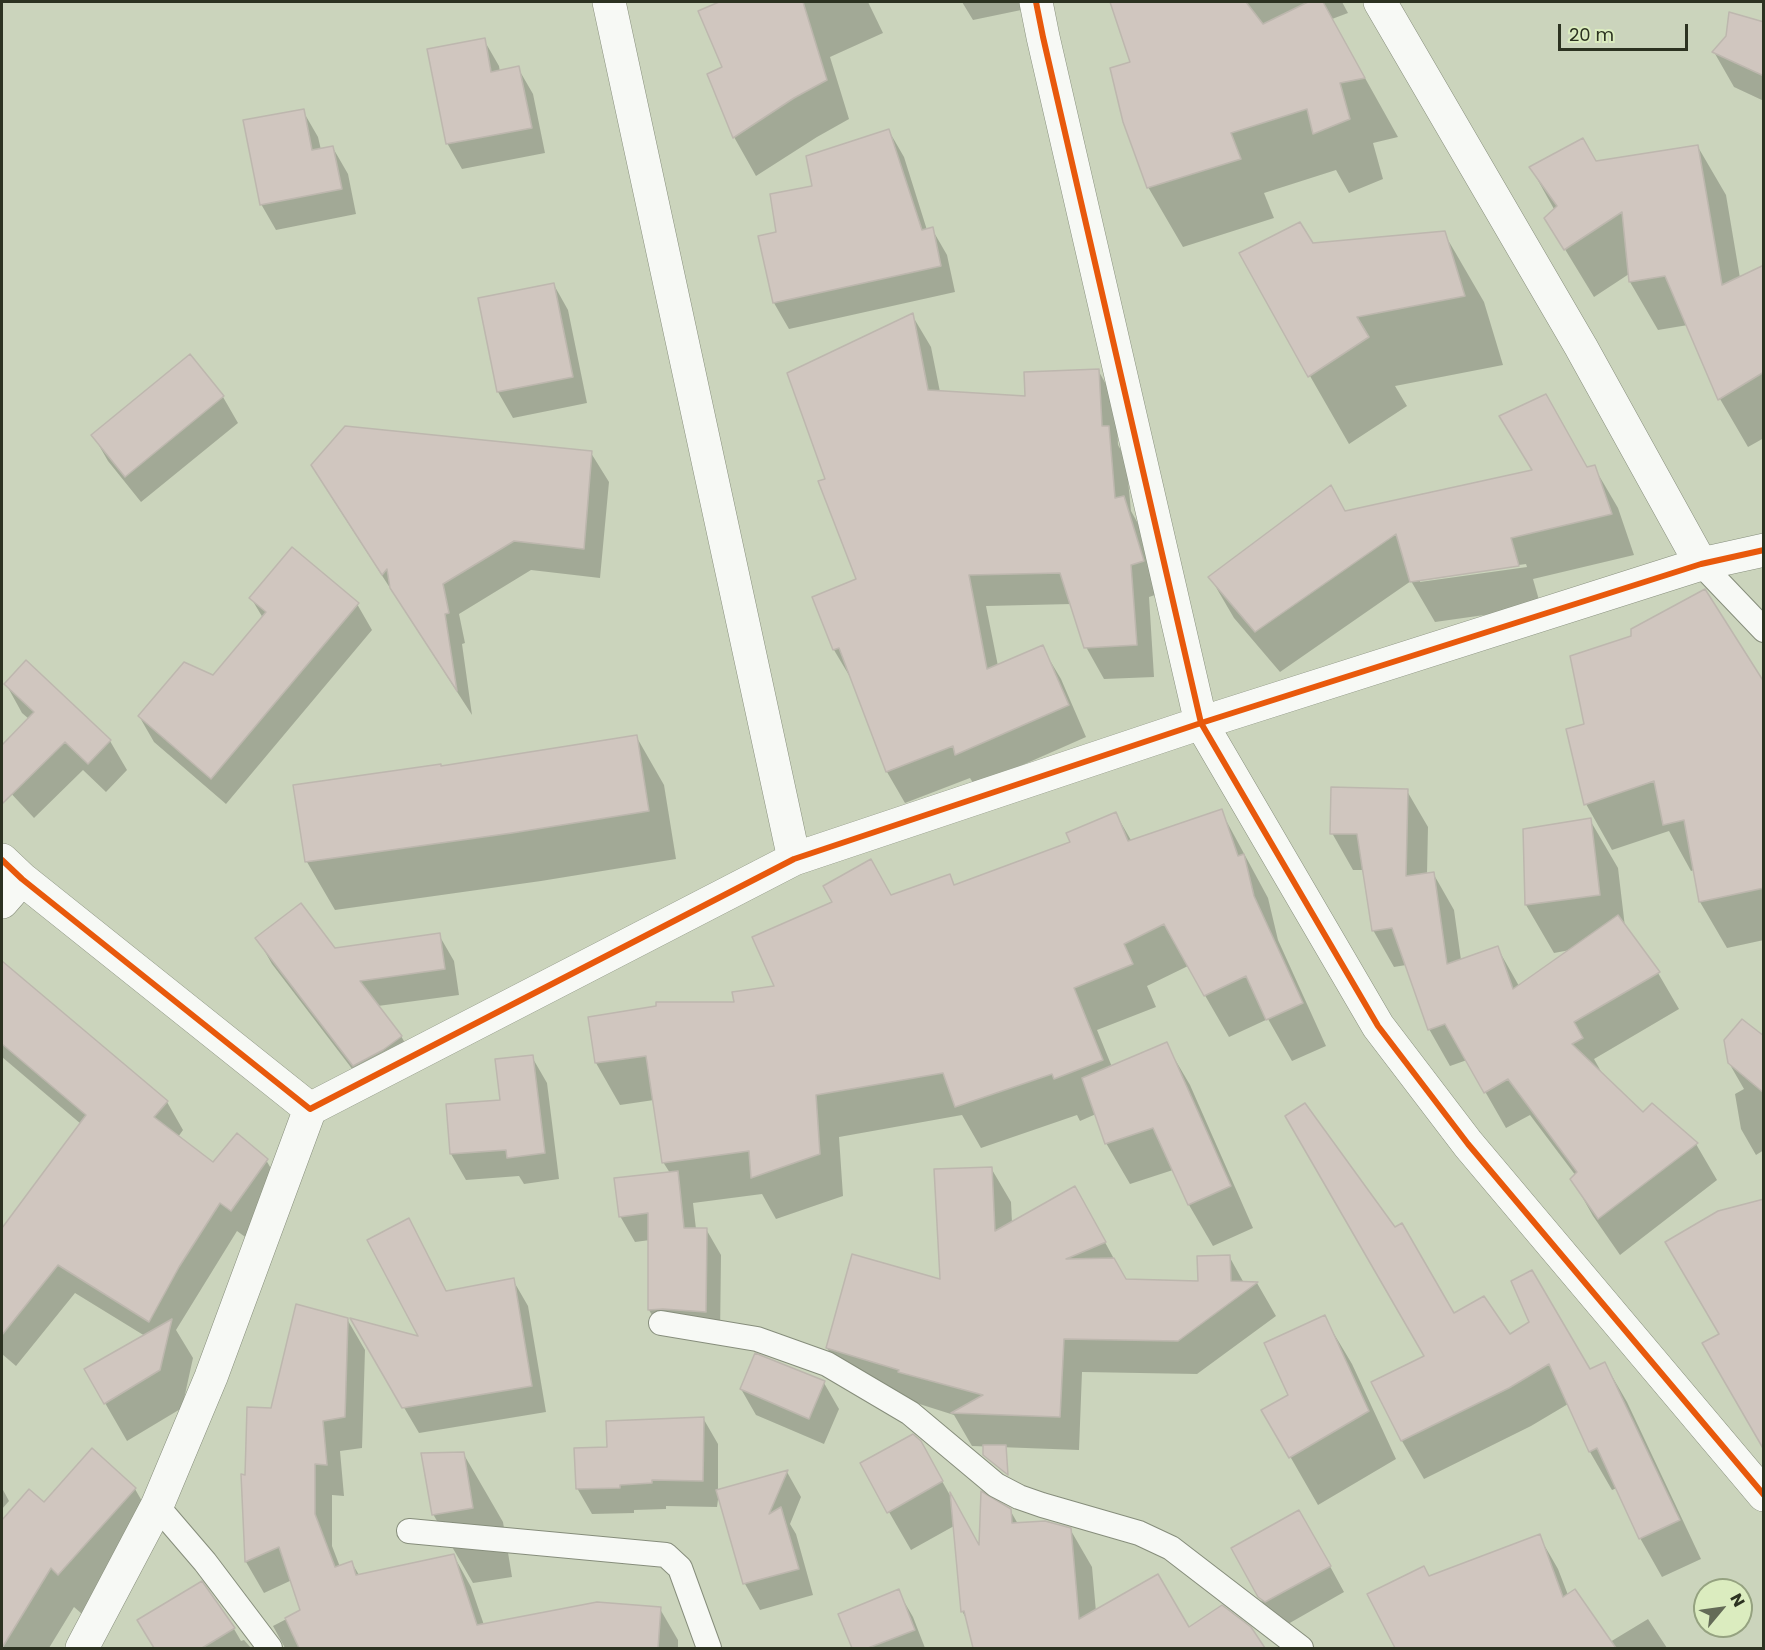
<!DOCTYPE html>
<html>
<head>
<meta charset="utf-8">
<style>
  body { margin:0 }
  #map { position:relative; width:1765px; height:1650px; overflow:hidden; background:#cbd4bc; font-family:Poppins,sans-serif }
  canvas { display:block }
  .frame { position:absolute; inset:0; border:3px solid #2c3221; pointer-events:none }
  .north { position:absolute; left:1693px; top:1578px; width:60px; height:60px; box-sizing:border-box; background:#dbecbf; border:2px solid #95a280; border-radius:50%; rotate:61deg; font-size:16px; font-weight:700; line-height:24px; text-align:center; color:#2c3221 }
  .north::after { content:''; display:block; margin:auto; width:21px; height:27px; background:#646b57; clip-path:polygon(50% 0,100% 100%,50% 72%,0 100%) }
  .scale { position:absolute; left:1558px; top:24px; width:130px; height:27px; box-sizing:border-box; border:3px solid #2c3221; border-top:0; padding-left:8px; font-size:18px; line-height:21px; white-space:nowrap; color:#2c3221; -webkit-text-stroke:4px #dbecbf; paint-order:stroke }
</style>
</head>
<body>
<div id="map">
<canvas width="1765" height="1650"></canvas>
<div class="frame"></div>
<div class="north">N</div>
<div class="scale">20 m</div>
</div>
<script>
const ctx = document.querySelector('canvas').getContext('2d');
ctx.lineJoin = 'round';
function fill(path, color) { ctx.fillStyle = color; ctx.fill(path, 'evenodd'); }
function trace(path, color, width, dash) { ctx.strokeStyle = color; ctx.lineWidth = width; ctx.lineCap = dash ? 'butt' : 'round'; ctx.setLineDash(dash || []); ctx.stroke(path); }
fill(new Path2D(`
  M721 2H868L883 33 830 57 849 119 817 137 756 176 734 137 724 67Z
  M962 2H1024L1026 9 973 20Z
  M1111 2H1342L1348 13 1332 19 1398 137 1373 143 1383 179 1349 193 1336 170 1264 193 1274 218 1183 247 1148 187 1132 63Z
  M1764 24V101L1734 87 1714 52Z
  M484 40 499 66 500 72 518 68 533 94 545 153 462 169 447 143Z
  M303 111 318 137 321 150 333 148 348 174 356 214 276 230 261 204Z
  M889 131 904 157 927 230 932 229 947 255 955 292 789 329 774 303 760 237 778 233 814 187Z
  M1698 147 1726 195 1740 278 1764 266V438L1748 447 1720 399 1688 325 1658 330 1630 282 1629 274 1594 297 1546 218 1554 209 1531 168 1595 162Z
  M1444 233 1484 302 1503 365 1395 386 1407 406 1349 444 1310 376 1312 245Z
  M554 285 568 310 587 403 513 418 498 392Z
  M912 315 931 347 940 392 1027 398 1098 370 1116 402 1118 445 1126 459 1131 511 1141 529 1161 593 1149 597 1154 677 1104 679 1086 647 1072 604 986 606 998 666 1042 647 1061 679 1086 737 975 786 970 778 905 803 887 772 853 682 834 650 813 598 858 580 827 479Z
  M190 356 223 397 238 423 141 502 108 461 93 435Z
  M591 453 609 482 600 578 531 570 459 614 465 643 462 644 472 715 330 495Z
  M1594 467 1618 508 1634 555 1533 579 1541 607 1435 622 1411 581 1280 672 1234 618 1210 577 1345 513ZM1526 564 1527 567 1420 582V579Z
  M251 598 357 604 372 630 226 804 154 742 139 716 213 677 263 618Z
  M6 684 110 741 127 770 106 792 83 770 34 818 6 788 2 780V747L29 719 22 713Z
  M1764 685V940L1727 948 1700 902 1694 870 1691 871 1669 831 1612 850 1586 804Z
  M636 736 664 785 676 859 541 881 335 910 307 862 442 768Z
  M1407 791 1428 827 1427 874 1433 873 1454 910 1461 960 1497 947 1519 986 1570 950 1554 953 1526 905 1590 820 1618 868 1625 927 1658 973 1679 1009 1594 1059 1603 1075 1643 1114 1696 1144 1717 1180 1620 1255 1593 1216 1572 1179 1576 1176 1530 1115 1506 1128 1467 1060 1450 1066 1429 1029 1406 965 1394 967 1373 930 1364 870H1353L1332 833Z
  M1221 811 1268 898 1278 940 1326 1046 1292 1061 1268 1019 1229 1037 1188 966 1147 986 1156 1007 1097 1030 1112 1067 1166 1044 1190 1085 1253 1228 1213 1246 1189 1205 1173 1170 1130 1184 1106 1143 1096 1114 1080 1121 1077 1115 981 1148 962 1115 839 1137 843 1196 776 1219 762 1194 693 1203 696 1229H706L721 1255 720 1337 678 1335 664 1336 649 1310 650 1240 635 1242 620 1216 670 1173 663 1162 654 1100 620 1105 596 1063 776 987 891 897 949 876 955 886 1072 843 1116 814 1132 842Z
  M439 935 454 961 459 995 378 1006 401 1036 416 1062 369 1091 272 964 257 938 334 949Z
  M5 966 167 1102 183 1130 178 1137 213 1164 266 1160 283 1189 248 1239 237 1231 176 1330 193 1358 182 1408 127 1441 86 1370 145 1336 75 1293 16 1366 2 1354V1228L81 1124 2 1057V970Z
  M1764 1038V1150L1756 1155 1741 1129 1735 1094 1744 1089 1729 1063Z
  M532 1057 547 1083 559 1179 524 1184 519 1176 466 1180 451 1154 502 1102Z
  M991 1168 1011 1202 1012 1223 1094 1222 1126 1281 1199 1282 1229 1256 1244 1283H1257L1276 1316 1197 1374 1082 1372 1079 1450 972 1446 954 1415 847 1381 827 1348 941 1281Z
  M423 1246 447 1292 513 1280 528 1306 546 1412 419 1433 353 1321 421 1338Z
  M1454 1315 1509 1336 1590 1371 1605 1364 1627 1402 1701 1559 1662 1577 1640 1538 1617 1488 1612 1490 1590 1452 1568 1404 1531 1426 1424 1479 1402 1441 1373 1383 1426 1356Z
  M1324 1317 1352 1364 1396 1459 1318 1505 1264 1411 1290 1395Z
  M347 1319 365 1350 362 1448 340 1451 344 1496 332 1495V1546L340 1567 352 1563 359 1575 454 1556 471 1587 484 1625 660 1609 678 1640V1648H285L273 1626 302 1611 292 1580 264 1593 246 1562 242 1476H247L272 1410Z
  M756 1355 824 1383 839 1409 824 1444 756 1415 741 1389Z
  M703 1418 718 1444V1491L787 1472 801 1497 790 1524 796 1534 813 1595 760 1610 745 1584 719 1492 717 1507 666 1506V1509L634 1510V1513L592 1514 577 1488 609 1448Z
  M93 1450 135 1489 158 1529 82 1614 74 1607 49 1648H2V1531L31 1494 44 1504Z
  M463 1453 503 1522 512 1577 473 1583 433 1514Z
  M942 1481 980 1549 1010 1510 1018 1524 1070 1529 1092 1567 1096 1612 1188 1630 1250 1628 1263 1648H975L968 1622 962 1611 954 1526 911 1550 889 1512Z
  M2 1488 9 1501 2 1509Z
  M1539 1536 1558 1569 1568 1595 1610 1642 1648 1619 1667 1648H1397L1369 1595 1429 1578Z
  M1314 1537 1344 1592 1281 1628 1275 1623 1259 1596Z
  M898 1591 913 1617 925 1648H853L840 1614Z
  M227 1617 241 1641 244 1640 251 1648H155L147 1633Z`), '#0003');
const building = new Path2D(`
  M719 2H803L827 80 794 98 733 138 707 74 722 67 698 11Z
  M1110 2H1246L1263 24 1308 2H1323L1365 78 1340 83 1350 119 1313 134 1307 109 1231 133 1241 159 1147 188 1123 122 1110 68 1130 62Z
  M1729 12 1764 22V76L1712 52 1726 36Z
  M485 38 491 72 519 66 532 128 446 144 427 49Z
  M304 109 312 150 333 146 342 189 260 205 243 120Z
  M889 129 922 230 933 227 941 266 773 303 758 236 776 232 770 194 812 186 806 156Z
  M1583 138 1596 161 1698 145 1722 285 1764 265V372L1718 400 1665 276 1629 282 1622 212 1564 250 1544 218 1557 206 1529 167Z
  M1300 222 1313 243 1445 231 1465 296 1357 317 1369 337 1308 377 1239 253Z
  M554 283 573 377 497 392 478 298Z
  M913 313 928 390 1025 396 1024 372 1099 369 1102 426H1109L1115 498 1124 496 1144 561 1131 565 1137 645 1084 648 1060 573 969 575 987 669 1043 645 1069 705 955 755 953 746 886 772 839 648 833 650 812 597 856 579 818 481 825 479 787 373Z
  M190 354 224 396 125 477 91 435Z
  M1546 394 1587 467 1595 465 1612 514 1511 538 1519 566 1410 582 1396 534 1255 632 1208 577 1331 485 1345 511 1532 470 1499 416Z
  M345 426 592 451 584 549 514 541 443 584 449 613 445 614 457 691 390 588 387 569 382 575 311 465Z
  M292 547 359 603 211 779 138 716 184 662 213 675 266 612 249 598Z
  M1705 589 1764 682V888L1699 902 1684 820 1663 825 1654 781 1584 805 1566 729 1584 724 1570 656 1631 636V629Z
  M26 660 111 740 88 764 65 742 2 804V745L34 712 4 684Z
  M637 735 649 811 512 833 305 862 293 785 441 764V766Z
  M1331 787 1408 789 1406 876 1434 872 1447 964 1498 946 1513 989 1618 915 1660 972 1574 1022 1583 1038 1572 1044 1643 1112 1652 1103 1698 1143 1598 1219 1570 1179 1577 1172 1508 1079 1484 1093 1445 1024 1428 1030 1392 928 1372 931 1357 834H1330Z
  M1222 809 1238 856 1244 854 1254 896 1303 1003 1266 1020 1246 976 1204 996 1164 924 1124 944 1133 964 1074 988 1103 1060 1054 1079 1052 1074 955 1107 943 1073 816 1095 820 1154 751 1178 749 1151 662 1163 646 1056 595 1063 588 1017 656 1006V1002H734L732 992 774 986 752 937 832 902 823 886 871 859 891 895 950 874 954 885 1070 842 1066 833 1116 812 1128 841Z
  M1591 818 1600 895 1525 905 1523 829Z
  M301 903 335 948 440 933 445 969 360 981 402 1036 383 1050 353 1066 255 938Z
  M2 961 168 1101 154 1117 213 1162 237 1133 268 1159 231 1211 220 1203 179 1267 149 1322 58 1265 2 1335V1228L86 1115 2 1044Z
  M1742 1019 1764 1036V1093L1728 1063 1724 1040Z
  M1167 1042 1231 1186 1188 1205 1153 1128 1105 1144 1082 1078Z
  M533 1055 545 1153 507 1158 506 1150 450 1154 446 1104 500 1100 495 1059Z
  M1305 1103 1395 1227 1402 1223 1454 1313 1484 1296 1510 1334 1529 1322 1511 1281 1532 1270 1590 1369 1605 1362 1680 1520 1639 1539 1597 1448 1589 1452 1549 1364 1509 1388 1401 1441 1371 1382 1424 1356 1285 1116Z
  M992 1167 995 1231 1075 1186 1106 1242 1066 1259 1114 1258 1126 1279 1198 1281 1197 1256 1230 1255 1231 1281 1258 1282 1178 1341 1064 1339 1060 1417 951 1413 983 1395 898 1372 899 1370 826 1348 852 1254 940 1279 934 1169Z
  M678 1171 684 1228H707L706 1312 663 1309 648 1310V1213L619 1217 614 1178Z
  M1764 1199V1450L1702 1343 1719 1334 1665 1242 1718 1211Z
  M409 1218 446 1291 514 1278 532 1386 402 1408 350 1318 418 1336 367 1240Z
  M296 1304 348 1318 345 1417 323 1421 327 1465 315 1464V1514L335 1567 352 1561 356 1575 454 1554 477 1625 597 1602 661 1607 658 1648H299L285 1618 300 1610 279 1547 245 1562 241 1474 245 1475 247 1407 271 1408Z
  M1325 1315 1369 1411 1289 1458 1261 1410 1288 1395 1264 1343Z
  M172 1319 160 1370 104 1404 84 1369Z
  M755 1353 825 1381 809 1419 740 1389Z
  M704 1417 703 1481 652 1480V1483L620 1485V1488L576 1489 574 1448 607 1447 606 1421Z
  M913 1434 921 1441 943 1481 887 1513 860 1463Z
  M983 1445H1006L1008 1475 983 1455Z
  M92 1448 136 1488 58 1575 51 1568 2 1648V1520L29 1489 44 1502Z
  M464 1452 473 1508 432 1515 421 1453Z
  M788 1470 769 1514 781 1507 799 1569 743 1584 716 1490Z
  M981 1491 1011 1509 1012 1523 1045 1521 1071 1528 1079 1619 1158 1574 1189 1627 1222 1605 1251 1627 1265 1648H973L964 1611 961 1612 950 1492 979 1545Z
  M1299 1510 1331 1566 1265 1602 1258 1597 1231 1548Z
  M1540 1534 1563 1597 1575 1589 1616 1648H1395L1367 1594 1424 1566 1429 1576Z
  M202 1581 235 1628 202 1648H154L137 1620Z
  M899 1589 915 1630 868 1648H852L838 1614Z`);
fill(building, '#d0c6bf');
trace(building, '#bdb7ae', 1.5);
const service = new Path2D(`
  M1701 564 1764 630
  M661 1323 757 1339 827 1364 910 1413 996 1485 1019 1497 1042 1505 1139 1533 1171 1548 1301 1648
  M157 1506 205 1562 270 1648
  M409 1531 666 1555 680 1568 709 1648`);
const minor = new Path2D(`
  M609 2 794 859
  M1036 2 1043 37 1201 723 1378 1026 1468 1144 1764 1495
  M1380 2 1581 347 1701 564
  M2 860 22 879 310 1109 794 859 1201 723 1701 564 1764 550
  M2 902 22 879
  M82 1648 157 1506 211 1377 310 1109`);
trace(service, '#868d7b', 26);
trace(minor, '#868d7b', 34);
trace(service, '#f7f9f5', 24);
trace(minor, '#f7f9f5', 33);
trace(new Path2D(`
  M1036 2 1043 37 1201 723 1378 1026 1468 1144 1764 1495
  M2 860 22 879 310 1109 794 859 1201 723 1701 564 1764 550`), '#e8590c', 6);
</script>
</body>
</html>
